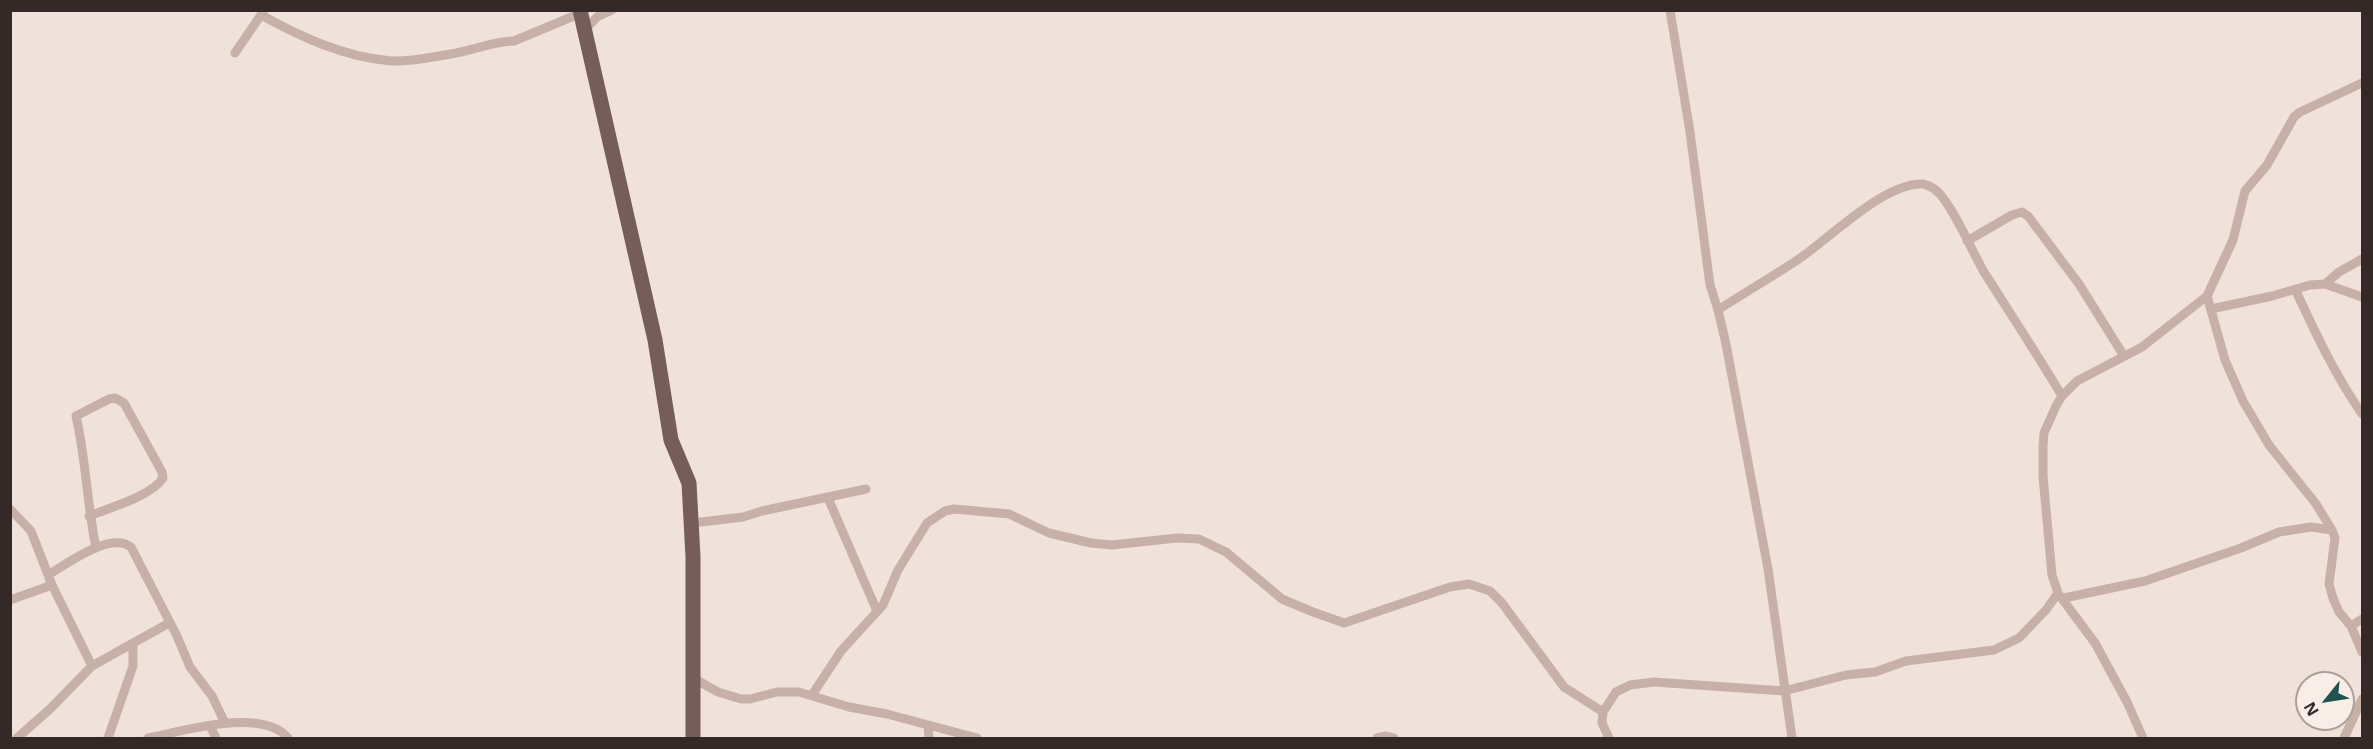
<!DOCTYPE html>
<html>
<head>
<meta charset="utf-8">
<style>
  body { margin:0 }
  #map { position:relative; width:2373px; height:749px; overflow:hidden; background:#f0e2db; font-family:"Open Sans",sans-serif }
  canvas { display:block }
  .frame { position:absolute; inset:0; border:12px solid #342927; pointer-events:none }
  .north { position:absolute; left:2295px; top:671px; width:60px; height:60px; box-sizing:border-box; background:#f8ede7; border:2px solid #aa9f9a; border-radius:50%; rotate:240deg; font-size:16px; font-weight:700; line-height:24px; text-align:center; color:#342927 }
  .north::after { content:''; display:block; margin:auto; width:21px; height:27px; background:#20534d; clip-path:polygon(50% 0,100% 100%,50% 72%,0 100%) }
</style>
</head>
<body>
<div id="map">
<canvas width="2373" height="749"></canvas>
<div class="frame"></div>
<div class="north">N</div>
</div>
<script>
const ctx = document.querySelector('canvas').getContext('2d');
ctx.lineJoin = 'round';
function trace(path, color, width, dash) { ctx.strokeStyle = color; ctx.lineWidth = width; ctx.lineCap = dash ? 'butt' : 'round'; ctx.setLineDash(dash || []); ctx.stroke(path); }
trace(new Path2D(`
  M1670 10 1690 132 1710 285 1718 310 1726 344 1768 569 1792 738
  M261 15C301 37 344 57 391 61 411 62 431 57 451 54 472 51 493 41 514 41L581 13
  M585 30 597 17 612 10
  M235 53 263 12
  M1967 241 2012 215 2022 212 2028 216 2079 284 2124 356
  M2325 284 2339 272 2362 259
  M2295 289C2315 332 2335 375 2362 414
  M2207 296 2225 360 2243 401 2269 445 2316 504 2332 530 2335 538 2329 584 2333 598 2339 612 2351 626 2362 652
  M2211 309 2272 296 2310 285 2325 284 2362 297
  M1718 310C1744 293 1770 278 1796 261 1828 240 1884 182 1923 184 1928 185 1935 189 1939 193 1954 209 1972 251 1984 272 2010 313 2037 354 2062 396
  M828 498 877 611
  M10 509 31 531 52 585 92 666
  M89 516C111 507 150 497 163 478L162 472 124 403 115 398 109 399 76 416C86 459 87 504 96 548
  M693 523 743 517 762 511 866 489
  M48 575C67 564 110 531 131 547L177 636 190 667 212 696 225 723
  M2060 596 2095 643 2127 702 2143 738
  M2064 598 2145 581 2241 548 2279 532 2311 527 2332 530
  M10 600 52 585
  M2351 626 2362 619
  M693 678 718 692 741 699H750L777 692H799L849 707 887 714 977 738
  M812 695 841 651 883 605 898 570 927 523 945 511 954 509 1009 514 1049 533 1091 543 1112 545 1177 538 1199 539 1226 552 1282 599 1313 612 1344 623 1450 587 1469 584 1490 591 1502 603 1564 687 1603 712
  M210 726 216 738
  M928 726 929 738
  M17 738 50 709 92 666 169 623
  M108 738 133 666V644
  M148 738C183 731 262 707 288 738
  M1377 738 1386 736 1394 738
  M1609 738 1602 723 1603 712 1616 692 1630 685 1654 682 1784 691 1846 675 1875 672 1906 661 1994 650 2019 638 2046 610 2058 593 2052 575 2043 476V447L2044 433 2056 406 2062 396 2077 381 2142 347 2207 296 2233 240 2245 191 2267 165 2294 117 2300 112 2362 83
  M2344 738 2362 699`), '#c7b0a7', 9);
trace(new Path2D(`
  M580 10 655 340 671 440 689 483 693 557V738`), '#755e59', 15);
</script>
</body>
</html>
